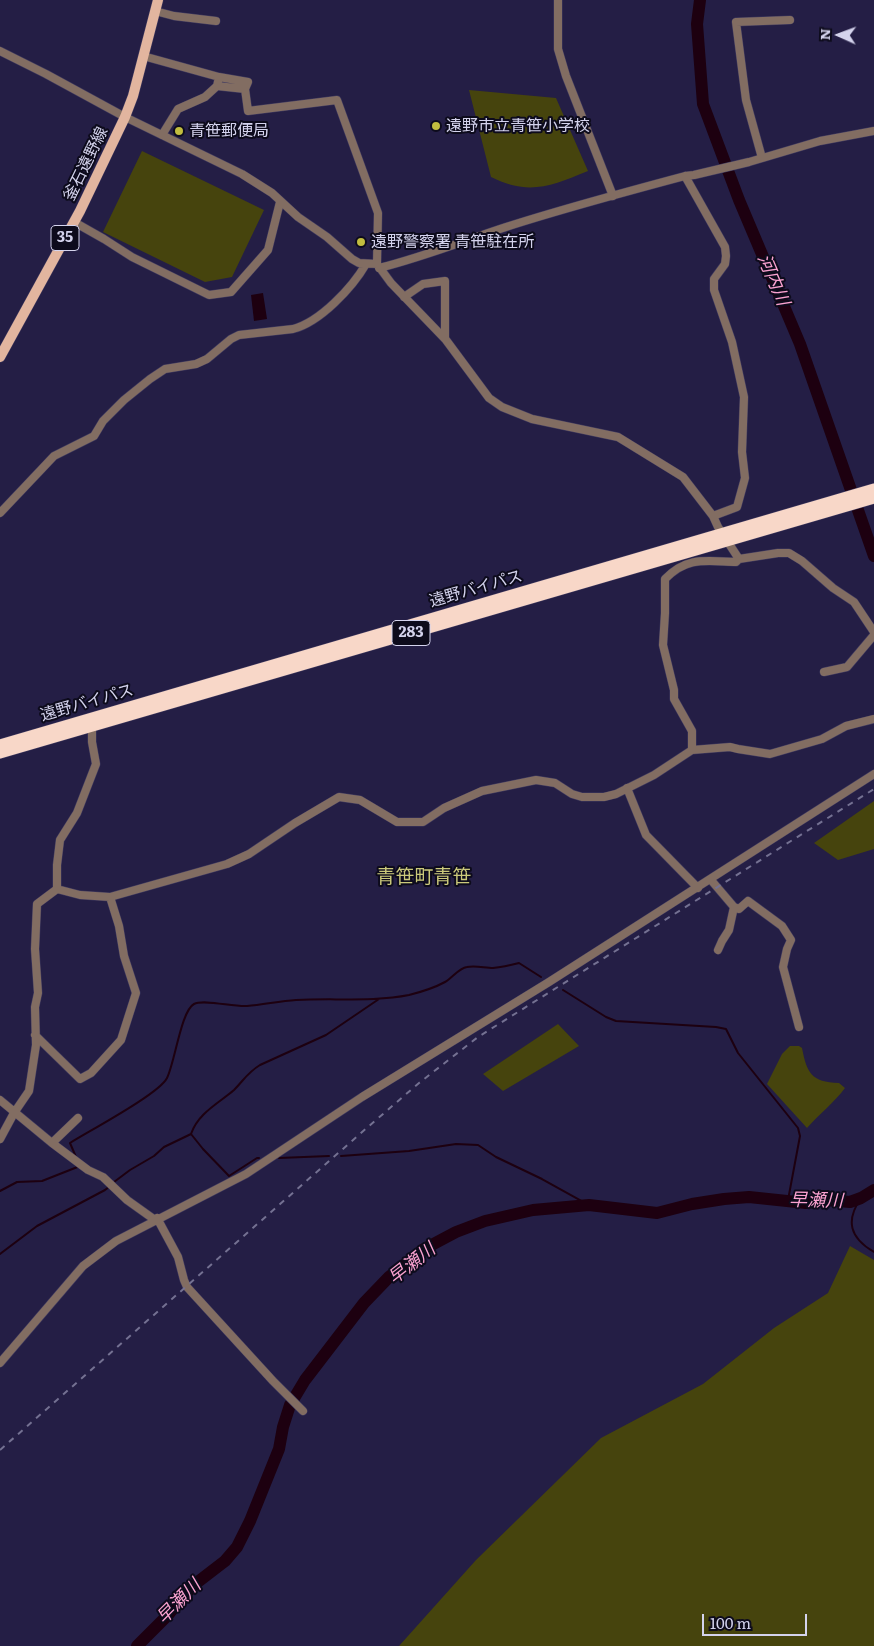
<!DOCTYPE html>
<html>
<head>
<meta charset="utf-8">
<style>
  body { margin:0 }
  #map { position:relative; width:874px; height:1646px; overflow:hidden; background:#241e45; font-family:Literata,serif }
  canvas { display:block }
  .north { position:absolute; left:814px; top:10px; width:50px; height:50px; -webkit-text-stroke:4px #0d0b1c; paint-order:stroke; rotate:272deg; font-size:14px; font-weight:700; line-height:20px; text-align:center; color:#d4d3ed }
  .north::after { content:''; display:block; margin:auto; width:18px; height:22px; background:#d4d3ed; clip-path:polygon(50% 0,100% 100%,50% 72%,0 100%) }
  .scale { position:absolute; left:702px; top:1614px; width:105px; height:22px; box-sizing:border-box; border:2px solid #d4d3ed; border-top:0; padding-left:6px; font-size:15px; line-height:18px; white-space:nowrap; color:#d4d3ed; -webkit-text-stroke:4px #0d0b1c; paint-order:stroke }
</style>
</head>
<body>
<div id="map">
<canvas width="874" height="1646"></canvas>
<div class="north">N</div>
<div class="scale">100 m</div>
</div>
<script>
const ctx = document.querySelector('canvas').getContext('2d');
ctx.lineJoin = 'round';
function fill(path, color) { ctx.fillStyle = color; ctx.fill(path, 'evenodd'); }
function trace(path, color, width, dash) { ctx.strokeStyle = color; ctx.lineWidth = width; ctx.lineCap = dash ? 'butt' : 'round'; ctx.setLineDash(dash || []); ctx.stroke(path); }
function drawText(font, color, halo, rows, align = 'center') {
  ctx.font = font + ' Literata,"Noto Sans JP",serif'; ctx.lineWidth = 4; ctx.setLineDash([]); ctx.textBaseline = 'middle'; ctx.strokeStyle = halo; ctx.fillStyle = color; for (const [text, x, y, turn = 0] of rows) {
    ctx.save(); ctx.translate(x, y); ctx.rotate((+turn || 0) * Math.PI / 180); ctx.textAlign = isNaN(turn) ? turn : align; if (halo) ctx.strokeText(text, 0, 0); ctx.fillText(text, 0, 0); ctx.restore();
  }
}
fill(new Path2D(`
  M469 90 556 98 588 171C551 186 529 196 491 177Z
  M142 151 264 210 232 277 205 282 103 232Z
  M874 801V849L838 860 814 843Z
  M558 1024 579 1046 503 1091 483 1074Z
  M790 1046H799L802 1048C807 1073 811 1082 839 1083L845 1088C834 1103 819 1114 807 1128L767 1084 782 1054Z
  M850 1246 874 1260V1646H399L476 1560 601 1438 703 1384 774 1328 828 1293Z`), '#46440d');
fill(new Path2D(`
  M263 293 267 319 254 321 251 295Z`), '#1d0010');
trace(new Path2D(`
  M563 990 606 1017 616 1021 716 1027 726 1029 738 1053 798 1128 800 1136 788 1200
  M191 1134 203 1149 229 1176 257 1158H259
  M341 1156 409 1151 456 1144 478 1145 496 1157 542 1179 589 1205
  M76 1157 70 1143C89 1131 159 1094 167 1078 175 1062 181 1011 194 1004 204 999 233 1007 247 1006 263 1005 279 1001 296 1000 332 998 374 1002 409 995 421 992 434 988 445 982 452 978 459 968 467 967 475 965 485 968 493 968 502 967 511 965 519 963L541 977
  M279 1158 329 1156
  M114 1182 130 1170 154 1156 164 1147 191 1134C198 1113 219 1103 234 1090 244 1080 247 1073 260 1065L326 1035 379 999
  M0 1191 17 1182 42 1181 80 1166
  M861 1198C845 1221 850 1238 874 1252
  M0 1254 37 1226 105 1190 110 1186`), '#1d0010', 2);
trace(new Path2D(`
  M700 0 697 24 703 104 739 200 800 344 874 556
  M137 1646 168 1615 182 1597 199 1581 225 1561 237 1547 250 1521 279 1449 283 1427 290 1405 305 1380 364 1303 389 1277 424 1249 456 1232 485 1221 533 1210 589 1205 657 1213 692 1204 724 1199 749 1197 806 1203 826 1200 850 1202 861 1198 874 1190`), '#1d0010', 12);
const minor = new Path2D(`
  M558 0V49L566 76 613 196
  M155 11 174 16 216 21
  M0 51 46 74 125 117 242 174 272 193 298 217 327 237 352 259 359 263 377 264 391 283 446 340 489 398 502 407 532 419 618 437 683 477 713 516 718 527 739 559
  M143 56 219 77 217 86
  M219 77 248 82 245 89
  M162 135 178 109 205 97 217 86 245 89 248 111 337 100 378 213 377 264
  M762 158 746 100 736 22 790 20
  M685 176 725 247 726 256 725 264 714 279V290L732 342 744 397 742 452 745 478 737 507 713 516
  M74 222 104 239 132 257 209 295 231 292 268 250 280 202
  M379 268C423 257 463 241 506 227 565 208 625 192 685 176L694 175 749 162 820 141 874 131
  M404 297 423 284 445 281V338
  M0 513 54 456 94 436 103 421 124 400 150 379 165 369 196 364 207 359 231 339 239 335 293 329C320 322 352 288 366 264
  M824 672 847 667 874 635
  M692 750V731L674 699V690L663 645 665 613V579C687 556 706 561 736 562L739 559 778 553H789L802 561 833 588 854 602 874 632
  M627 788 646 835 698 888
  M711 880 734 907 739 909 748 901 782 926 791 940 787 949 783 967 799 1027
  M57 889 80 895 110 897 227 864 249 854 295 823 339 797 360 800 397 822H423L444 808 482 791 536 780 555 783 572 794 582 797H604L616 794 654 775 692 750 730 747 738 749 770 754 822 739 846 726 874 719
  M718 950 722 941 729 930 734 907
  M35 1035 80 1079 91 1073 121 1040 136 993 124 956 119 926 110 897
  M0 1100 52 1143 88 1170 103 1177 127 1200 155 1220
  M0 1139 14 1113 29 1091 36 1045 35 1007 38 993 35 949 37 904 57 889V865L60 840 77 813 96 764 92 742V723
  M52 1143 78 1118
  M157 1218 178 1257 184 1280 187 1287 273 1381 303 1411
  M0 1363 83 1266 116 1241 246 1174 362 1097 549 982 874 774`);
const major = new Path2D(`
  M0 357 80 211 125 117 133 96 158 0`);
const highway = new Path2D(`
  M0 745 874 489
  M0 753 874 498`);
trace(minor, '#403b60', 9);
trace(major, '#403b60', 11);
trace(highway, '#403b60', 12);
trace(minor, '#826d62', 8);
trace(major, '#e2b59f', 10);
trace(highway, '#f8d7c8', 11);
trace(new Path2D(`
  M0 1450 369 1126 419 1083 478 1037 874 789`), '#747192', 2, [6, 6]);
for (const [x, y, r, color] of [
  [436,126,5,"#c2bd3f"],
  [179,131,5,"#c2bd3f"],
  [361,242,5,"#c2bd3f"]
]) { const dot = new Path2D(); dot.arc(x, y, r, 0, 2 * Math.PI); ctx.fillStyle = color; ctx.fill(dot); trace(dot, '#0d0b1c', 2); }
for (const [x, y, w] of [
  [65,238,28],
  [411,633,38]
]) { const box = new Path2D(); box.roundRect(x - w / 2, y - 12.5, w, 25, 4); ctx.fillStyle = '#0d0b1c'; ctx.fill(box); trace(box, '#d4d3ed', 1); }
drawText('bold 15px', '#d4d3ed', null, [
  ["35",65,238],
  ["283",411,633]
]);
drawText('16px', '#d4d3ed', '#0d0b1c', [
  ["遠野市立青笹小学校",446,126],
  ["青笹郵便局",189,131],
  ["遠野警察署 青笹駐在所",371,242]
], 'left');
drawText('16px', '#d4d3ed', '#0d0b1c', [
  ["釜石遠野線",86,164,-64],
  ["遠野バイパス",476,589,-16],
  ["遠野バイパス",87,703,-16]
]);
drawText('italic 18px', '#faa2d0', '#0d0b1c', [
  ["河内川",773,280,67],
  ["早瀬川",816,1201,1],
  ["早瀬川",412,1264,-38],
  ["早瀬川",179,1602,-45]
]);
drawText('19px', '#cbc97b', '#0d0b1c', [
  ["青笹町青笹",424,877]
]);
</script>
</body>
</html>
